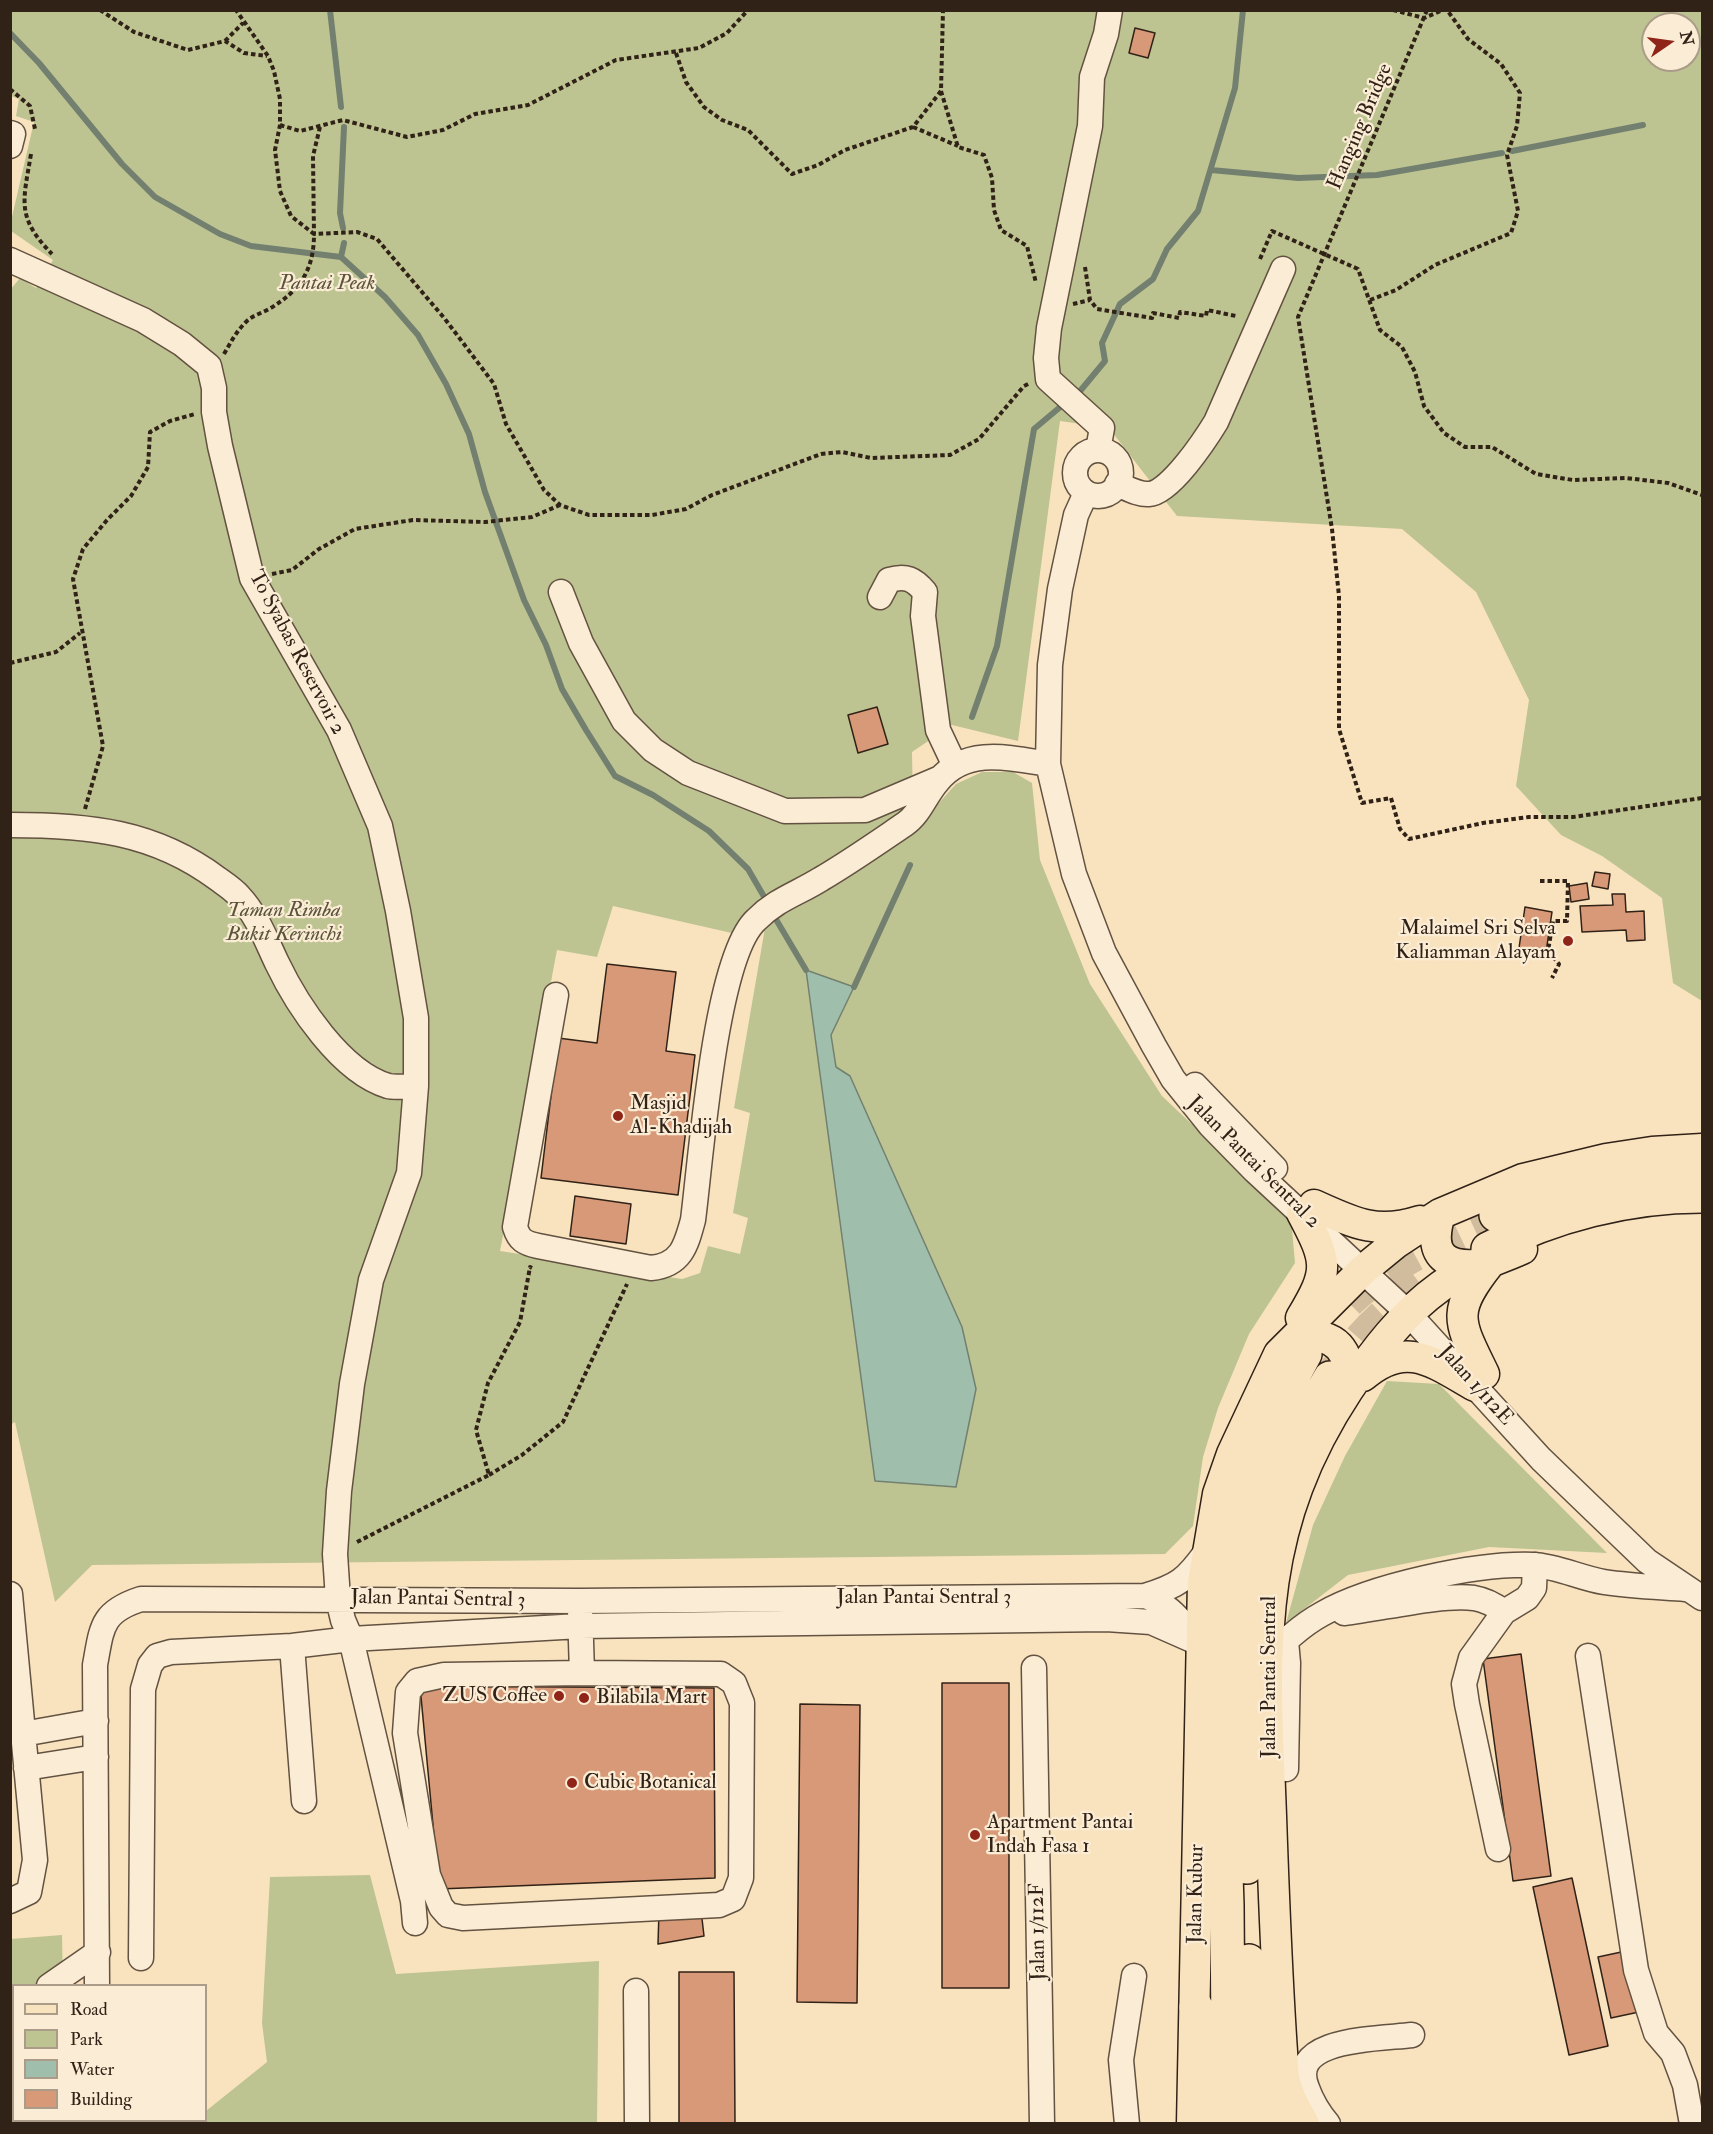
<!DOCTYPE html>
<html>
<head>
<meta charset="utf-8">
<style>
  body { margin:0 }
  #map { position:relative; width:1713px; height:2134px; overflow:hidden; background:#f9e3bf; font-family:"IM FELL Double Pica",serif }
  canvas { display:block }
  .frame { position:absolute; inset:0; border:12px solid #312217; pointer-events:none }
  .legend { position:absolute; left:12px; top:1984px; width:195px; height:138px; box-sizing:border-box; background:#fbedd5; border:2px solid #aa9c89; margin:0; padding:8px 10px; list-style:none; font-size:18px; color:#312217 }
  .legend li { display:flex; align-items:center; gap:12px; height:30px }
  .legend b { width:30px; border:2px solid #aa9c89 }
  .north { position:absolute; left:1641px; top:12px; width:60px; height:60px; box-sizing:border-box; background:#fbedd5; border:2px solid #aa9c89; border-radius:50%; rotate:77deg; font-size:16px; font-weight:700; line-height:24px; text-align:center; color:#312217 }
  .north::after { content:''; display:block; margin:auto; width:21px; height:27px; background:#8f2418; clip-path:polygon(50% 0,100% 100%,50% 72%,0 100%) }
</style>
</head>
<body>
<div id="map">
<canvas width="1713" height="2134"></canvas>
<div class="frame"></div>
<ul class="legend">
<li><b style="height:8px;background:#f9e3bf"></b>Road</li>
<li><b style="height:16px;background:#bdc492"></b>Park</li>
<li><b style="height:16px;background:#9fbfac"></b>Water</li>
<li><b style="height:16px;background:#d79977"></b>Building</li>
</ul>
<div class="north">N</div>
</div>
<script>
const ctx = document.querySelector('canvas').getContext('2d');
ctx.lineJoin = 'round';
function fill(path, color) { ctx.fillStyle = color; ctx.fill(path, 'evenodd'); }
function trace(path, color, width, dash) { ctx.strokeStyle = color; ctx.lineWidth = width; ctx.lineCap = dash ? 'butt' : 'round'; ctx.setLineDash(dash || []); ctx.stroke(path); }
function drawText(font, color, halo, rows, align = 'center') {
  ctx.font = font + ' "IM FELL Double Pica",serif'; ctx.lineWidth = 4.5; ctx.setLineDash([]); ctx.textBaseline = 'middle'; ctx.strokeStyle = halo; ctx.fillStyle = color; for (const [text, x, y, turn = 0] of rows) {
    ctx.save(); ctx.translate(x, y); ctx.rotate((+turn || 0) * Math.PI / 180); ctx.textAlign = isNaN(turn) ? turn : align; if (halo) ctx.strokeText(text, 0, 0); ctx.fillText(text, 0, 0); ctx.restore();
  }
}
fill(new Path2D(`
  M11 11H1702V1001L1673 983 1662 898 1602 856 1561 835 1516 786 1529 700 1476 592 1402 529 1177 516 1109 428 1060 421 1018 741 952 725 912 752 913 805 736 934 613 906 597 957 557 950 500 1251 682 1279 700 1273 708 1246 740 1254 748 1218 733 1213 750 1113 734 1108 766 922 928 815 956 784 982 772H1013L1032 783 1040 860 1090 984 1162 1096 1291 1218 1295 1263 1249 1334 1218 1408 1203 1457 1193 1526 1165 1554 92 1565 55 1602 15 1422 10 1425V290L20 278 36 288 53 260 11 231V221L34 122 16 116 19 99 11 96ZM1653 24H1689V60H1653ZM806 970 854 988 831 1035 836 1067 850 1076 962 1327 976 1389 956 1487 875 1480Z
  M1387 1381 1439 1384 1607 1553 1489 1547 1348 1575 1286 1623 1313 1525 1345 1456Z
  M370 1875 396 1974 599 1961 597 2123H189L193 2121 206 2120V2111L267 2062 262 2023 270 1877Z
  M62 1935 63 1985 14 1986V2120L64 2121V2123L11 2124V1939Z`), '#bdc492');
const water = new Path2D(`
  M806 970 854 987 831 1035 836 1067 850 1076 962 1327 976 1389 956 1487 875 1481Z`);
fill(water, '#9fbfac');
trace(water, '#738070', 1.5);
trace(new Path2D(`
  M330 10 341 107
  M10 33 39 63 122 164 155 197 220 234 251 246 341 257 385 297 418 335 446 384 469 434 485 492 524 600 546 645 562 689 586 730 615 776 653 795 709 831 748 869 766 900
  M1512 151 1643 125
  M1211 170 1298 178 1377 175 1502 153
  M343 228 340 213 344 127
  M341 257 344 243
  M1076 396 1105 361 1102 343 1120 304 1153 279 1167 249 1198 211 1235 88 1243 10
  M972 717 997 646 1034 429 1065 403
  M774 916 806 970
  M854 987 910 865`), '#738070', 6);
const building = new Path2D(`
  M1135 28 1155 33 1148 58 1129 53Z
  M877 707 888 744 858 753 848 715Z
  M1595 872 1610 874 1608 889 1592 886Z
  M1587 883 1589 899 1571 902 1569 886Z
  M1612 894H1625L1626 912 1644 911 1645 940 1627 941 1626 930 1582 932 1580 906 1613 905Z
  M1525 907 1552 912 1546 952 1519 948Z
  M607 964 676 972 666 1051 695 1055 678 1195 541 1178 558 1038 597 1043Z
  M575 1196 631 1204 626 1244 570 1236Z
  M1521 1654 1551 1876 1513 1881 1483 1659Z
  M942 1683H1009V1988H942Z
  M420 1686 714 1688 715 1878 439 1889Z
  M800 1704 860 1705 857 2003 797 2002Z
  M1572 1878 1608 2046 1569 2055 1533 1887Z
  M701 1910 704 1936 658 1944 659 1911Z
  M1626 1951 1639 2012 1611 2018 1598 1957Z
  M679 1972H734L735 2124H679Z`);
fill(building, '#d79977');
trace(building, '#312217', 1.5);
trace(new Path2D(`
  M1348 1302C1389 1262 1445 1240 1496 1215
  M1330 1378C1358 1337 1383 1313 1423 1283`), '#d1bc9d', 33, [33, 16]);
const minor = new Path2D(`
  M10 133 13 134 10 146
  M10 260 143 320 182 344 209 366 214 388V412L220 446 252 578 339 730 380 826 398 911 416 1018V1086L409 1173 371 1280 352 1384 339 1491 335 1554 338 1599 343 1620 351 1639 580 1626 1106 1619 1151 1622 1201 1644
  M1098 450 1102 428 1048 379 1046 358 1049 328 1090 126 1092 77 1106 34 1110 10
  M1075 473a23 23 0 1 1 46 0a23 23 0 1 1-46 0Z
  M1117 484C1127 488 1139 495 1149 494 1170 493 1205 440 1216 422L1283 269
  M1086 493 1076 515 1060 589 1050 665 1048 764 1074 874 1104 953 1154 1046 1173 1079 1210 1125 1255 1171 1408 1313 1541 1459 1647 1561 1702 1598
  M561 592 581 643 624 721 653 750 688 773 785 811 865 810 938 779
  M880 597 889 580C906 575 914 579 925 592L923 616 938 730 955 766
  M10 825C88 825 154 831 218 879 225 884 233 889 239 896 257 915 266 940 277 963 297 1005 341 1072 388 1086 396 1088 407 1086 416 1086
  M556 995 515 1227C519 1240 524 1243 538 1246L651 1268C681 1265 686 1246 693 1220 701 1159 715 958 756 920 777 899 797 894 821 879 850 862 877 843 905 824 920 814 926 794 938 781 966 746 1011 758 1048 764
  M1195 1085 1275 1168
  M10 1594 35 1860 29 1892 10 1901
  M1145 1596C1168 1604 1179 1619 1195 1637
  M580 1610 582 1673
  M1344 1613C1381 1609 1439 1594 1474 1598 1486 1600 1495 1605 1504 1612
  M1286 1641 1288 1663 1286 1769
  M292 1646 304 1801
  M1588 1656 1636 1970 1656 2033 1673 2053 1685 2085 1692 2124
  M1266 1660C1283 1643 1300 1626 1322 1614 1371 1586 1476 1563 1533 1565 1557 1566 1580 1578 1604 1582 1630 1586 1658 1587 1685 1589
  M1034 1668 1042 2124
  M582 1673 721 1674 734 1683 742 1703 741 1878 733 1899 719 1905 463 1918 448 1915 441 1907 428 1875 405 1733 408 1692 417 1681 444 1675Z
  M23 1734 96 1721
  M26 1768 96 1757
  M1498 1849 1467 1704 1464 1684 1471 1658 1504 1612 1527 1598 1534 1588 1535 1565
  M141 1958 143 1689 150 1665 157 1656 171 1652 292 1646 351 1639 413 1901 415 1923
  M49 1986 98 1952
  M97 1986 95 1665C102 1627 101 1612 141 1599L580 1601 1145 1596C1178 1586 1186 1580 1206 1552
  M636 1991 637 2124
  M10 2007 14 2006
  M1127 2124 1121 2060 1134 1976
  M1328 2124C1318 2112 1312 2102 1307 2088 1286 2037 1381 2039 1412 2035`);
const major = new Path2D(`
  M1314 1205C1354 1223 1376 1235 1420 1221
  M1440 1214C1427 1257 1446 1269 1486 1264
  M1301 1318C1330 1270 1328 1262 1302 1213
  M1287 1350 1314 1336C1344 1338 1351 1362 1349 1388
  M1484 1374C1459 1322 1450 1313 1489 1264
  M1363 1376C1406 1339 1433 1362 1475 1386
  M1192 2124 1203 1582 1218 1494 1232 1454 1279 1354 1363 1270 1396 1243 1440 1214 1523 1179 1606 1159 1652 1152 1702 1149
  M1304 2124 1291 2100 1284 2079C1277 1991 1274 1903 1271 1816 1265 1652 1253 1534 1348 1390 1374 1351 1402 1314 1441 1286 1464 1269 1496 1261 1522 1249`);
const highway = new Path2D(`
  M1496 1215 1585 1185 1661 1172 1702 1170
  M1488 1249C1553 1215 1629 1196 1702 1196
  M1247 1867V1642L1257 1535 1277 1469 1330 1378
  M1249 1961C1251 2015 1249 2074 1274 2124
  M1196 2007 1208 2078 1220 2124
  M1241 2124 1228 2039 1227 1905 1220 1688 1224 1585 1248 1477 1276 1408 1305 1354`);
trace(minor, '#635241', 27);
trace(major, '#312217', 33);
trace(highway, '#312217', 36);
trace(new Path2D(`
  M100 10 134 32 188 50 225 41 244 53 267 56
  M1393 10 1424 18 1443 10
  M1427 10 1298 317 1332 529 1339 596V729L1362 803 1391 798 1400 829 1409 839 1483 823 1529 817H1573L1702 798
  M225 41 243 23
  M676 53 686 82 704 107 722 120 748 130 792 174 818 165 845 150 913 127 941 91 943 10
  M10 89 30 106 35 129
  M941 91 958 147 984 155 992 178 994 210 1001 230 1027 246 1036 283
  M280 125 300 131 343 120 407 137 443 130 475 114 528 105 616 60 699 48 727 33 748 10
  M320 127 313 156 314 234 357 232 377 239 445 319 494 384 506 424 544 490 560 505 589 515H652L686 509 712 495 821 454 842 452 871 458 950 455 979 439 1024 386 1030 383
  M913 127 958 146
  M31 154C23 202 16 217 52 254
  M1260 259 1272 231 1358 269 1380 330 1402 347 1415 372 1424 406 1444 433 1465 447H1492L1536 474 1573 480 1626 478 1668 483 1702 495
  M1085 267 1090 300 1097 309 1152 318 1153 313 1179 318 1180 312 1206 316 1207 310 1236 316
  M1370 300 1396 290 1435 265 1511 233 1518 211 1507 155 1517 126 1520 93 1501 64 1468 39 1447 10
  M1073 304 1090 300
  M224 354C231 342 237 330 248 320 254 315 262 313 269 309 300 291 314 270 314 234L291 216 280 191 275 150 280 125V99L274 71 268 56 236 10
  M272 574 292 570 319 549 355 529 413 520 485 522 532 517 560 505
  M10 663 56 652 80 633
  M85 809 103 746 73 579 83 549 107 520 131 496 148 467 150 432 170 421 195 414
  M1540 881H1568L1567 921H1553L1548 951 1559 964 1552 978
  M489 1475 522 1455 563 1422 627 1284
  M357 1542 489 1475 476 1430 488 1383 520 1322 530 1267 532 1268`), '#312217', 4, [4.5, 3]);
trace(minor, '#fbedd5', 24);
trace(major, '#f9e3bf', 30);
trace(highway, '#f9e3bf', 33);
for (const [x, y, r, color] of [
  [1568,941,6,"#8f2418"],
  [618,1116,6,"#8f2418"],
  [559,1696,6,"#8f2418"],
  [584,1698,6,"#8f2418"],
  [572,1783,6,"#8f2418"],
  [975,1835,6,"#8f2418"]
]) { const dot = new Path2D(); dot.arc(x, y, r, 0, 2 * Math.PI); ctx.fillStyle = color; ctx.fill(dot); trace(dot, '#fbedd5', 2); }
drawText('21px', '#312217', '#fbedd5', [
  ["Hanging Bridge",1361,127,-67],
  ["To Syabas Reservoir 2",296,653,62],
  ["Jalan Pantai Sentral 2",1253,1163,45],
  ["Jalan 1/112E",1475,1386,48],
  ["Jalan Pantai Sentral 3",924,1598],
  ["Jalan Pantai Sentral 3",438,1600,1],
  ["Jalan Pantai Sentral",1270,1677,-90],
  ["Jalan Kubur",1197,1894,-89],
  ["Jalan 1/112F",1039,1932,-91]
]);
drawText('italic 21px', '#5b533c', '#fbedd5', [
  ["Pantai Peak",327,284],
  ["Taman Rimba",284,911],
  ["Bukit Kerinchi",284,935]
]);
drawText('21px', '#312217', '#fbedd5', [
  ["Malaimel Sri Selva",1556,929,"right"],
  ["Kaliamman Alayam",1556,953,"right"],
  ["Masjid",630,1104],
  ["Al-Khadijah",630,1128],
  ["ZUS Coffee",547,1696,"right"],
  ["Bilabila Mart",596,1698],
  ["Cubic Botanical",584,1783],
  ["Apartment Pantai",987,1823],
  ["Indah Fasa 1",987,1847]
], 'left');
</script>
</body>
</html>
